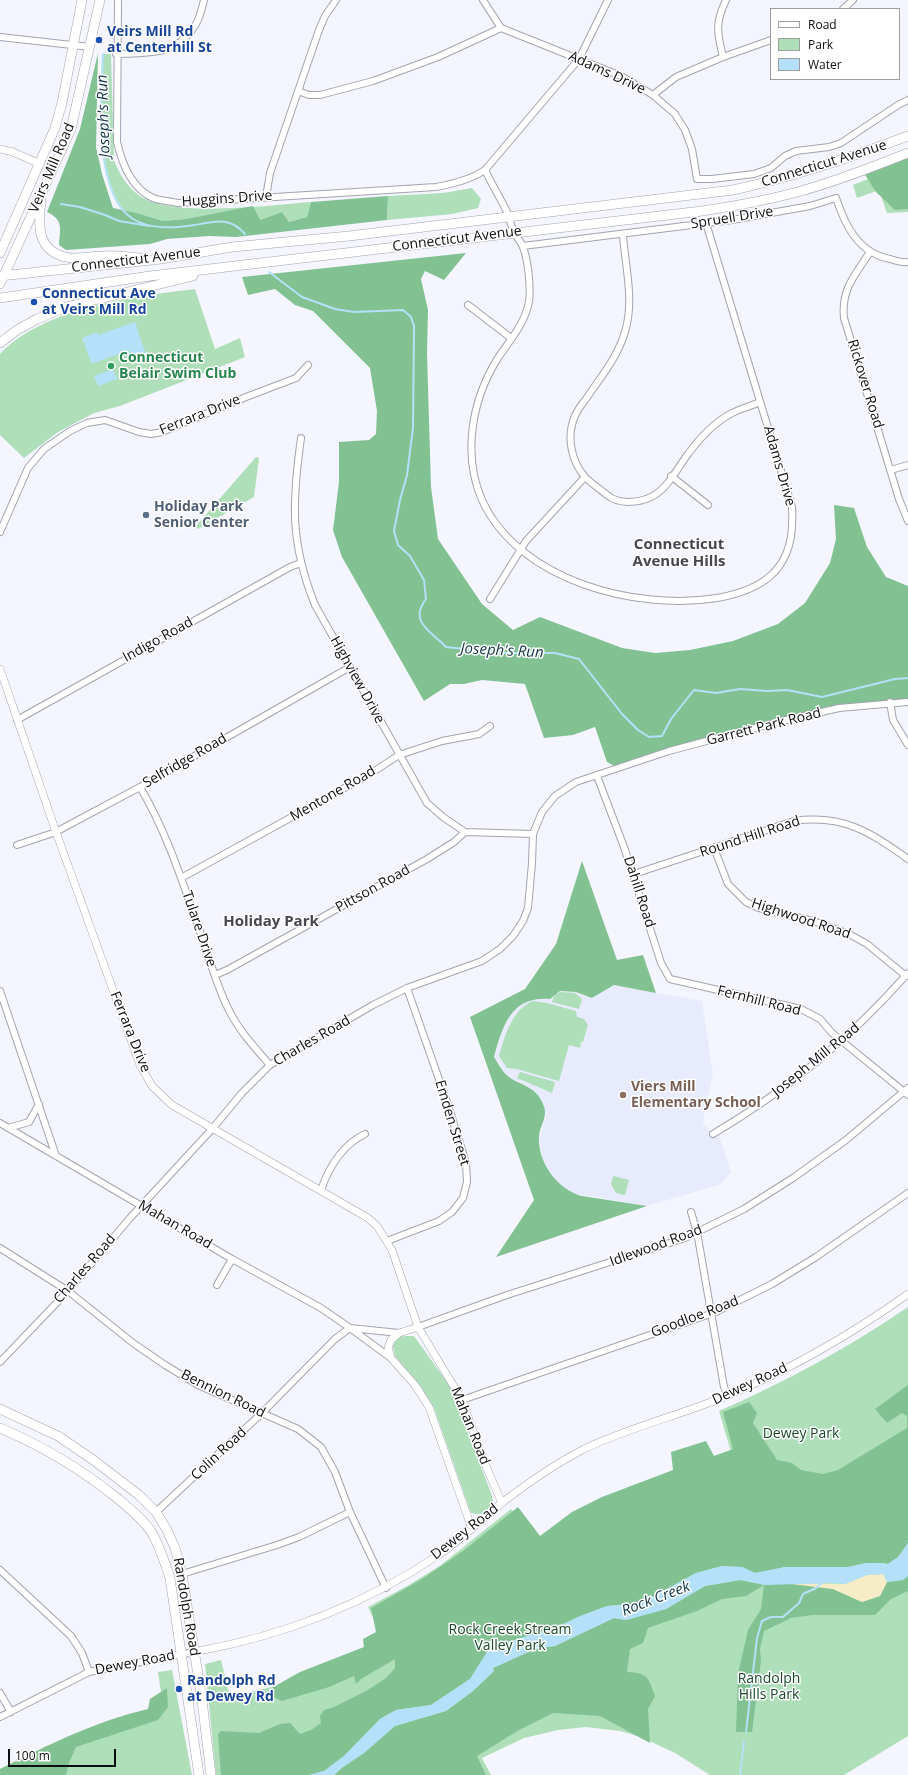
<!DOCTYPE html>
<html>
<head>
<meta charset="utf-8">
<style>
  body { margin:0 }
  #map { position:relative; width:908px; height:1775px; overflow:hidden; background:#f4f5fe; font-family:"Open Sans",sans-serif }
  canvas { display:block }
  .legend { position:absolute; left:770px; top:8px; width:130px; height:72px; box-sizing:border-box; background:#fff; border:1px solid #9e9e9f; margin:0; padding:5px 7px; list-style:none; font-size:12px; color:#0c0d10 }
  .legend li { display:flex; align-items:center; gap:8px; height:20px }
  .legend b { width:20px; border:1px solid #9e9e9f }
  .scale { position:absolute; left:8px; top:1749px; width:108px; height:18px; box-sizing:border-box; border:2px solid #0c0d10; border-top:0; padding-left:5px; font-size:12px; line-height:14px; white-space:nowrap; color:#0c0d10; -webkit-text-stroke:3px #fff; paint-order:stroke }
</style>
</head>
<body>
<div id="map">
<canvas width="908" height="1775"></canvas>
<ul class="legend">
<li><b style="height:5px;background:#fff"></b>Road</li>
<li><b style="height:11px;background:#aedfb9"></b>Park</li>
<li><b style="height:11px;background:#b4e1f9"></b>Water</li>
</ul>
<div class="scale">100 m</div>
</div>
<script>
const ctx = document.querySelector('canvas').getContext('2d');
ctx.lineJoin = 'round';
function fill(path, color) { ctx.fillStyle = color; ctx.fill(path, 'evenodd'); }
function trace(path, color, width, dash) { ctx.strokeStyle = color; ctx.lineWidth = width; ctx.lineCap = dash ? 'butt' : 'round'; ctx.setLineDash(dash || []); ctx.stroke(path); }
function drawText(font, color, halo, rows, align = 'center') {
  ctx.font = font + ' "Open Sans",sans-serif'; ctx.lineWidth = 3; ctx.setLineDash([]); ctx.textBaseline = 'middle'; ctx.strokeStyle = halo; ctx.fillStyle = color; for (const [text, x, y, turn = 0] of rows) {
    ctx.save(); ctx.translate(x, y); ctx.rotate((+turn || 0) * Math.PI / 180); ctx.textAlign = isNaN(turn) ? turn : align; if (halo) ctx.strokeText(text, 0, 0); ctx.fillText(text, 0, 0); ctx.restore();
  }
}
fill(new Path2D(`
  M614 985 702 1001 713 1075 704 1112 703 1124 720 1139 731 1172 721 1184 647 1206 572 1193 563 1188 543 1163 539 1138 546 1117 533 1089 508 1077 494 1057 503 1029 511 1014 524 1002 536 998 550 999 559 991 576 992 592 998Z`), '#e8ebfd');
fill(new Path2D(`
  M103 54H111L114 160C119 174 128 188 140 196 171 218 272 205 311 202L307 217 289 222 282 212 260 220 218 213 186 219 163 221 122 210C95 164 101 106 103 54Z
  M908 163V212L887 213 879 190 857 198 853 185Z
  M472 188 481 199 478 208 452 214 387 220 388 196 443 193Z
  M195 289 215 349 240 338 245 357 120 406 94 413 58 432 24 458 0 435V354C43 308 135 296 195 289Z
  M256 457 259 458 254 497 198 529 195 527Z
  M560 992 575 993 582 999 579 1009 552 1002 554 996Z
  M532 1001 547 1003 576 1011 577 1017 584 1019 588 1025 583 1042H581L580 1048 569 1045 559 1081 517 1069 507 1068 499 1056C505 1035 511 1012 532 1001Z
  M520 1072 555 1082 552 1093 517 1078Z
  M613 1176 629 1180 625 1195 616 1193 611 1184Z
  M908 1307V1736L844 1775H710L675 1753 641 1737 620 1731 586 1727 558 1730 524 1738 482 1758 491 1775H216L205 1664 221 1660 230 1697 284 1684 385 1642 368 1607 409 1585 441 1565 511 1509 538 1542 732 1455 719 1411C785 1382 848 1348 908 1307Z
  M405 1336H414L450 1386 491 1493C492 1496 493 1500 493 1503 491 1513 479 1516 471 1513L434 1408 418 1383 395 1356 393 1346 397 1338Z
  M172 1670 192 1775H2L164 1712 158 1672Z`), '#aedfb9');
fill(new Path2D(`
  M98 53 96 147 102 174 113 208 136 213 163 221 186 219 253 206 260 220 282 212 289 222 307 217 311 202 388 196 387 220 236 237 209 236 167 239 150 244 66 250 59 245C60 229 64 220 47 212L80 129Z
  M908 153V209L895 210 876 192 862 170Z
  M466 253 444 280 425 271 421 279 428 310 427 353 431 487 438 539 482 604 513 630 540 617 622 648 655 653 690 650 733 641 778 624 805 603 830 563 836 539 834 505 854 508 867 547 886 577 908 586V702L839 708 778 722 618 768 607 762 595 727 573 735 544 738 525 684 482 680 464 684H450L424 701 342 557 333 530 339 482V442L369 440 376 434 377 411 370 368 313 311 295 305 275 289 248 295 242 277Z
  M582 861 617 960 643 955 656 993 614 985 592 998 576 992 560 991 550 999C511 996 503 1025 494 1057 498 1063 503 1073 509 1077 520 1085 534 1086 541 1100 551 1117 539 1124 539 1138 538 1163 558 1190 582 1196L647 1206 496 1257 534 1200 470 1017 525 989 556 944Z
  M908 1385V1543L898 1557 888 1564 882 1563H866L848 1567H785L755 1573 742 1567 722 1566 696 1573 641 1603 607 1606 578 1617 555 1628 491 1647 470 1679 431 1705 396 1710 380 1719 344 1756 324 1771 310 1775H221L218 1734 221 1731 259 1733 280 1724 290 1723 300 1734 311 1730 321 1723 320 1716 324 1710 334 1707 366 1691 386 1678 395 1668V1659L361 1679 356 1684 354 1676 329 1687 282 1701 273 1697 268 1690 300 1672 364 1647 363 1639 376 1632 371 1608 422 1579 463 1551 518 1507 540 1536 572 1512 602 1497 673 1470 671 1452 706 1441 714 1456 733 1449 723 1412 749 1402 757 1413 753 1423 777 1460 792 1463 801 1470 823 1474 838 1470 907 1428V1416L902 1413 887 1423 875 1409Z
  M908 1576V1591L891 1599 875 1615H812L791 1618 764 1631 760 1649 761 1661 752 1732H736L738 1674 748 1630 761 1609 764 1585 746 1596 722 1599 697 1611 648 1628 643 1643 630 1649 627 1672C648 1673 648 1677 655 1696L648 1709 650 1743 600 1716 553 1713 519 1730 477 1756 486 1775H334L343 1767 364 1753 395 1726 446 1711 473 1691 493 1672V1668L535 1649 555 1646 614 1618 626 1620 666 1609 705 1586 740 1580 765 1585 784 1583 833 1589 862 1602 880 1596 887 1582 903 1580Z
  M167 1688 168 1707 158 1720 76 1747 69 1763 66 1775H0V1769C48 1745 96 1721 148 1709L150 1699Z`), '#82c292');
fill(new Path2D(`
  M884 1574 887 1582 880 1596 862 1602 833 1589 784 1583 845 1584 867 1575Z`), '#f6ecc7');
fill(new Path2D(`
  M135 322 147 358 133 360 129 350 92 364 82 338 97 332 98 335Z
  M113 369 117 379 98 386 94 376Z
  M908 1543V1576L903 1580 887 1582 883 1574 867 1575 845 1584 830 1583 765 1585 740 1580 705 1586 666 1609 626 1620 614 1618 555 1646 535 1649 493 1668 494 1671 473 1691 446 1711 395 1726 364 1753 343 1767 334 1775H308L324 1771 344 1756 380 1719 396 1710 431 1705 470 1679 490 1647 555 1628 578 1617 607 1606 641 1603 696 1573 722 1566 742 1567 755 1573 785 1567H848L866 1563H882L888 1564 898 1557Z`), '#b4e1f9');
trace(new Path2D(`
  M103 54C101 95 93 195 133 219 151 230 175 228 195 225 216 221 231 217 245 234
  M61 204 80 207 105 215 119 221 149 226
  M269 272 302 297 335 309 354 312 403 310 411 317 414 326 413 428 407 475 400 500 394 531 398 545 410 556 424 580 426 599C408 622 432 632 446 647L501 653H555L579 659 622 714 638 730 649 737 662 736 671 719 694 690 716 693 740 689 767 691 787 690 822 697 895 679 908 678
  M746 1732 757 1638 762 1621 771 1617H783L799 1603 803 1594 816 1588 823 1582
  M740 1775 744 1742`), '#b4e1f9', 2);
const minor = new Path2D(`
  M118 0 117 142C122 164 131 188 153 198 160 201 170 201 178 203L436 187C453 184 470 180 485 170L579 59 608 0
  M483 0 501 28 621 76 653 95 675 114 685 130 692 149 697 179H712L754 174 771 168 785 156 796 151 829 147 841 143 898 105 908 100
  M843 9 853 0
  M0 37 90 47
  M116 54C149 53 177 56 196 24 200 17 202 8 204 0
  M723 57C717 33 715 23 726 0
  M298 91 309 95H320L373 81 438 57 501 28
  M653 95 676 77 723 57 771 40
  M485 170C492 185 501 199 508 214 510 220 511 226 514 232 516 237 520 240 522 245 528 257 531 288 529 301 526 322 510 340 498 358 472 399 462 454 482 500 519 581 636 611 717 598 740 594 766 586 780 565 792 548 793 527 792 507L706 223
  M266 197 270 173 319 30 325 16 336 0
  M623 235C625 265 634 298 626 328 620 353 604 373 590 393 585 401 578 408 575 416 566 436 571 462 586 478 592 484 600 489 607 495 619 505 640 503 653 496 668 488 678 467 688 454 699 439 715 422 732 413 740 409 751 406 760 402
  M523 246 732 220 810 206 836 198C845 225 858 253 890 259 896 261 902 263 908 262
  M870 252C855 275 841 289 844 318L899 499 908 521
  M468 305 511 338
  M301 438C292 502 290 543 315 605L427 803 443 817 465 832 533 834
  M891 470 908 465
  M671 476 708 505
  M0 532 28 468 44 449 70 431 87 423 105 420 139 432 151 434 162 432 246 397 296 378 308 365
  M490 599 526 541 585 477
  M890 702 893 720 908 745
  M17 720 290 567 301 563
  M597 776 624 847 661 963 670 979 801 1009 820 1019 832 1033 908 1095
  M140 787C169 836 185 890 204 943 212 967 219 993 231 1014 241 1033 256 1049 270 1065
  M17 845 56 832 65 827 140 787 350 667
  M714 848 728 884 746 902 759 908 813 921 849 934 867 944 906 976
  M634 874 794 821C843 814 870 832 908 859
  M181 878 370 774 399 755 442 741 479 734 490 726
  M215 975 227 970 427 859 454 842 465 832
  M0 991 56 1156
  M0 1123 232 1259 321 1308 350 1328 399 1333
  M8 1128 29 1122 39 1104
  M713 1134C786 1091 852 1037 908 973
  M321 1190C329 1167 342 1145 365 1134
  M691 1212 697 1232 724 1387 728 1396
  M387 1241 439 1221 452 1212 463 1198 467 1182 466 1163 448 1105 407 988
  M0 1248 68 1291 133 1343 165 1365 198 1385 298 1429 321 1447 335 1472 350 1512 386 1588
  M217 1285 232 1259
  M418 1327 507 1295 685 1238 744 1209 793 1178 846 1140 908 1088
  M0 1362 68 1291 130 1218 213 1128 242 1093 270 1065 373 1005 407 988 482 961 500 949 513 936 523 921 528 908 532 863 533 834 542 812 555 796 576 782 669 751 778 722 839 708 908 702
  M462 1400 716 1312 772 1284 816 1257 908 1193
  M156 1512 262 1413 335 1339 350 1328 391 1358
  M0 1570 71 1636 82 1653 89 1672
  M182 1574 277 1545 299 1537 350 1512
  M0 1693 11 1712
  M0 1717 89 1672 194 1652`);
const tertiary = new Path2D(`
  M0 149 13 152 38 163
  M0 669 56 832 140 1065 152 1086 172 1105 368 1218 377 1226 392 1250 418 1327 462 1400 484 1462 502 1503
  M418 1327 399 1333 391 1340 388 1348 391 1358 415 1385 429 1407 472 1529
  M194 1652C282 1636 366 1604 440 1554 463 1538 482 1519 503 1502 529 1482 555 1464 584 1449 630 1427 681 1415 729 1395 791 1369 853 1333 908 1294`);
const primary = new Path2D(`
  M41 201C38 225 37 250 65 257 76 260 91 256 103 256 115 255 128 257 140 258
  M0 253 55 128 62 103 82 0
  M0 276 161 259 232 247 349 236 733 190C793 177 850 158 908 136
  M0 284 71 129 100 0
  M0 298 150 276 702 211C735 206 769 200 801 191 837 181 873 167 908 153
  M0 343 17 330 37 319 66 307 193 276
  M0 1409 58 1436 92 1459 139 1495 156 1512 167 1530 175 1548 182 1574 202 1700 211 1775
  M0 1428C45 1447 80 1468 117 1498 129 1508 144 1520 152 1533 160 1547 165 1563 170 1578L199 1775`);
trace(minor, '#a2a4ae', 8);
trace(tertiary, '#a2a4ae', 8);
trace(primary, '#a2a4ae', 10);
trace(minor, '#fff', 6);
trace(tertiary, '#fff', 7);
trace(primary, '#fff', 9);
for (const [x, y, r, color] of [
  [99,40,4,"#1a4fb4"],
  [34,302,4,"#1a4fb4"],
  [111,366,4,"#2e9e5b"],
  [146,515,4,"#5c6f8a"],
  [623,1095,4,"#8d6e63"],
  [179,1689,4,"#1a4fb4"]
]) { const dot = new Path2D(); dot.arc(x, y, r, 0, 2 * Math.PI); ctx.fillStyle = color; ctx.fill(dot); trace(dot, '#fff', 1.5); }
drawText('bold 14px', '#164399', '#fff', [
  ["Veirs Mill Rd",107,32],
  ["at Centerhill St",107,48],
  ["Connecticut Ave",42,294],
  ["at Veirs Mill Rd",42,310],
  ["Randolph Rd",187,1681],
  ["at Dewey Rd",187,1697]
], 'left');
drawText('14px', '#0c0d10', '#fff', [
  ["Adams Drive",607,73,25],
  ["Connecticut Avenue",824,164,-17],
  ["Veirs Mill Road",52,168,-67],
  ["Huggins Drive",227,199,-4],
  ["Spruell Drive",732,218,-9],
  ["Connecticut Avenue",457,239,-7],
  ["Connecticut Avenue",136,260,-7],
  ["Rickover Road",865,384,73],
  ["Ferrara Drive",200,415,-22],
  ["Adams Drive",779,466,74],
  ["Indigo Road",158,640,-29],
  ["Highview Drive",357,680,61],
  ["Garrett Park Road",764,727,-14],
  ["Selfridge Road",185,761,-30],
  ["Mentone Road",333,794,-30],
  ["Round Hill Road",750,837,-18],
  ["Pittson Road",373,889,-29],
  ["Dahill Road",639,892,72],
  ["Highwood Road",801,919,18],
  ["Tulare Drive",199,929,71],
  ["Fernhill Road",759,1001,14],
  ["Ferrara Drive",130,1032,68],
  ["Charles Road",312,1041,-30],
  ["Joseph Mill Road",816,1060,-39],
  ["Emden Street",452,1123,73],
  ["Mahan Road",175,1225,30],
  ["Idlewood Road",656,1246,-20],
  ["Charles Road",85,1269,-49],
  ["Goodloe Road",695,1317,-21],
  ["Dewey Road",750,1384,-25],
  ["Bennion Road",223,1394,26],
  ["Mahan Road",470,1426,68],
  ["Colin Road",219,1454,-43],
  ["Dewey Road",465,1532,-38],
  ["Randolph Road",186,1607,80],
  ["Dewey Road",135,1663,-11]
]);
drawText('bold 14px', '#27864d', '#fff', [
  ["Connecticut",119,358],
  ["Belair Swim Club",119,374]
], 'left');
drawText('bold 14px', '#4e5e75', '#fff', [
  ["Holiday Park",154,507],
  ["Senior Center",154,523]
], 'left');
drawText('bold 14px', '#785e54', '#fff', [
  ["Viers Mill",631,1087],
  ["Elementary School",631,1103]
], 'left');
drawText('14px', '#194828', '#fff', [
  ["Dewey Park",801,1434],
  ["Rock Creek Stream",510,1630],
  ["Valley Park",510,1646],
  ["Randolph",769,1679],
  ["Hills Park",769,1695]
]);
drawText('italic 15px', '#103545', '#fff', [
  ["Joseph's Run",104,116,-92],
  ["Joseph's Run",502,651,3],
  ["Rock Creek",656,1599,-21]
]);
drawText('bold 15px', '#45464f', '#fff', [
  ["Connecticut",679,545],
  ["Avenue Hills",679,562],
  ["Holiday Park",271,922]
]);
</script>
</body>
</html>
